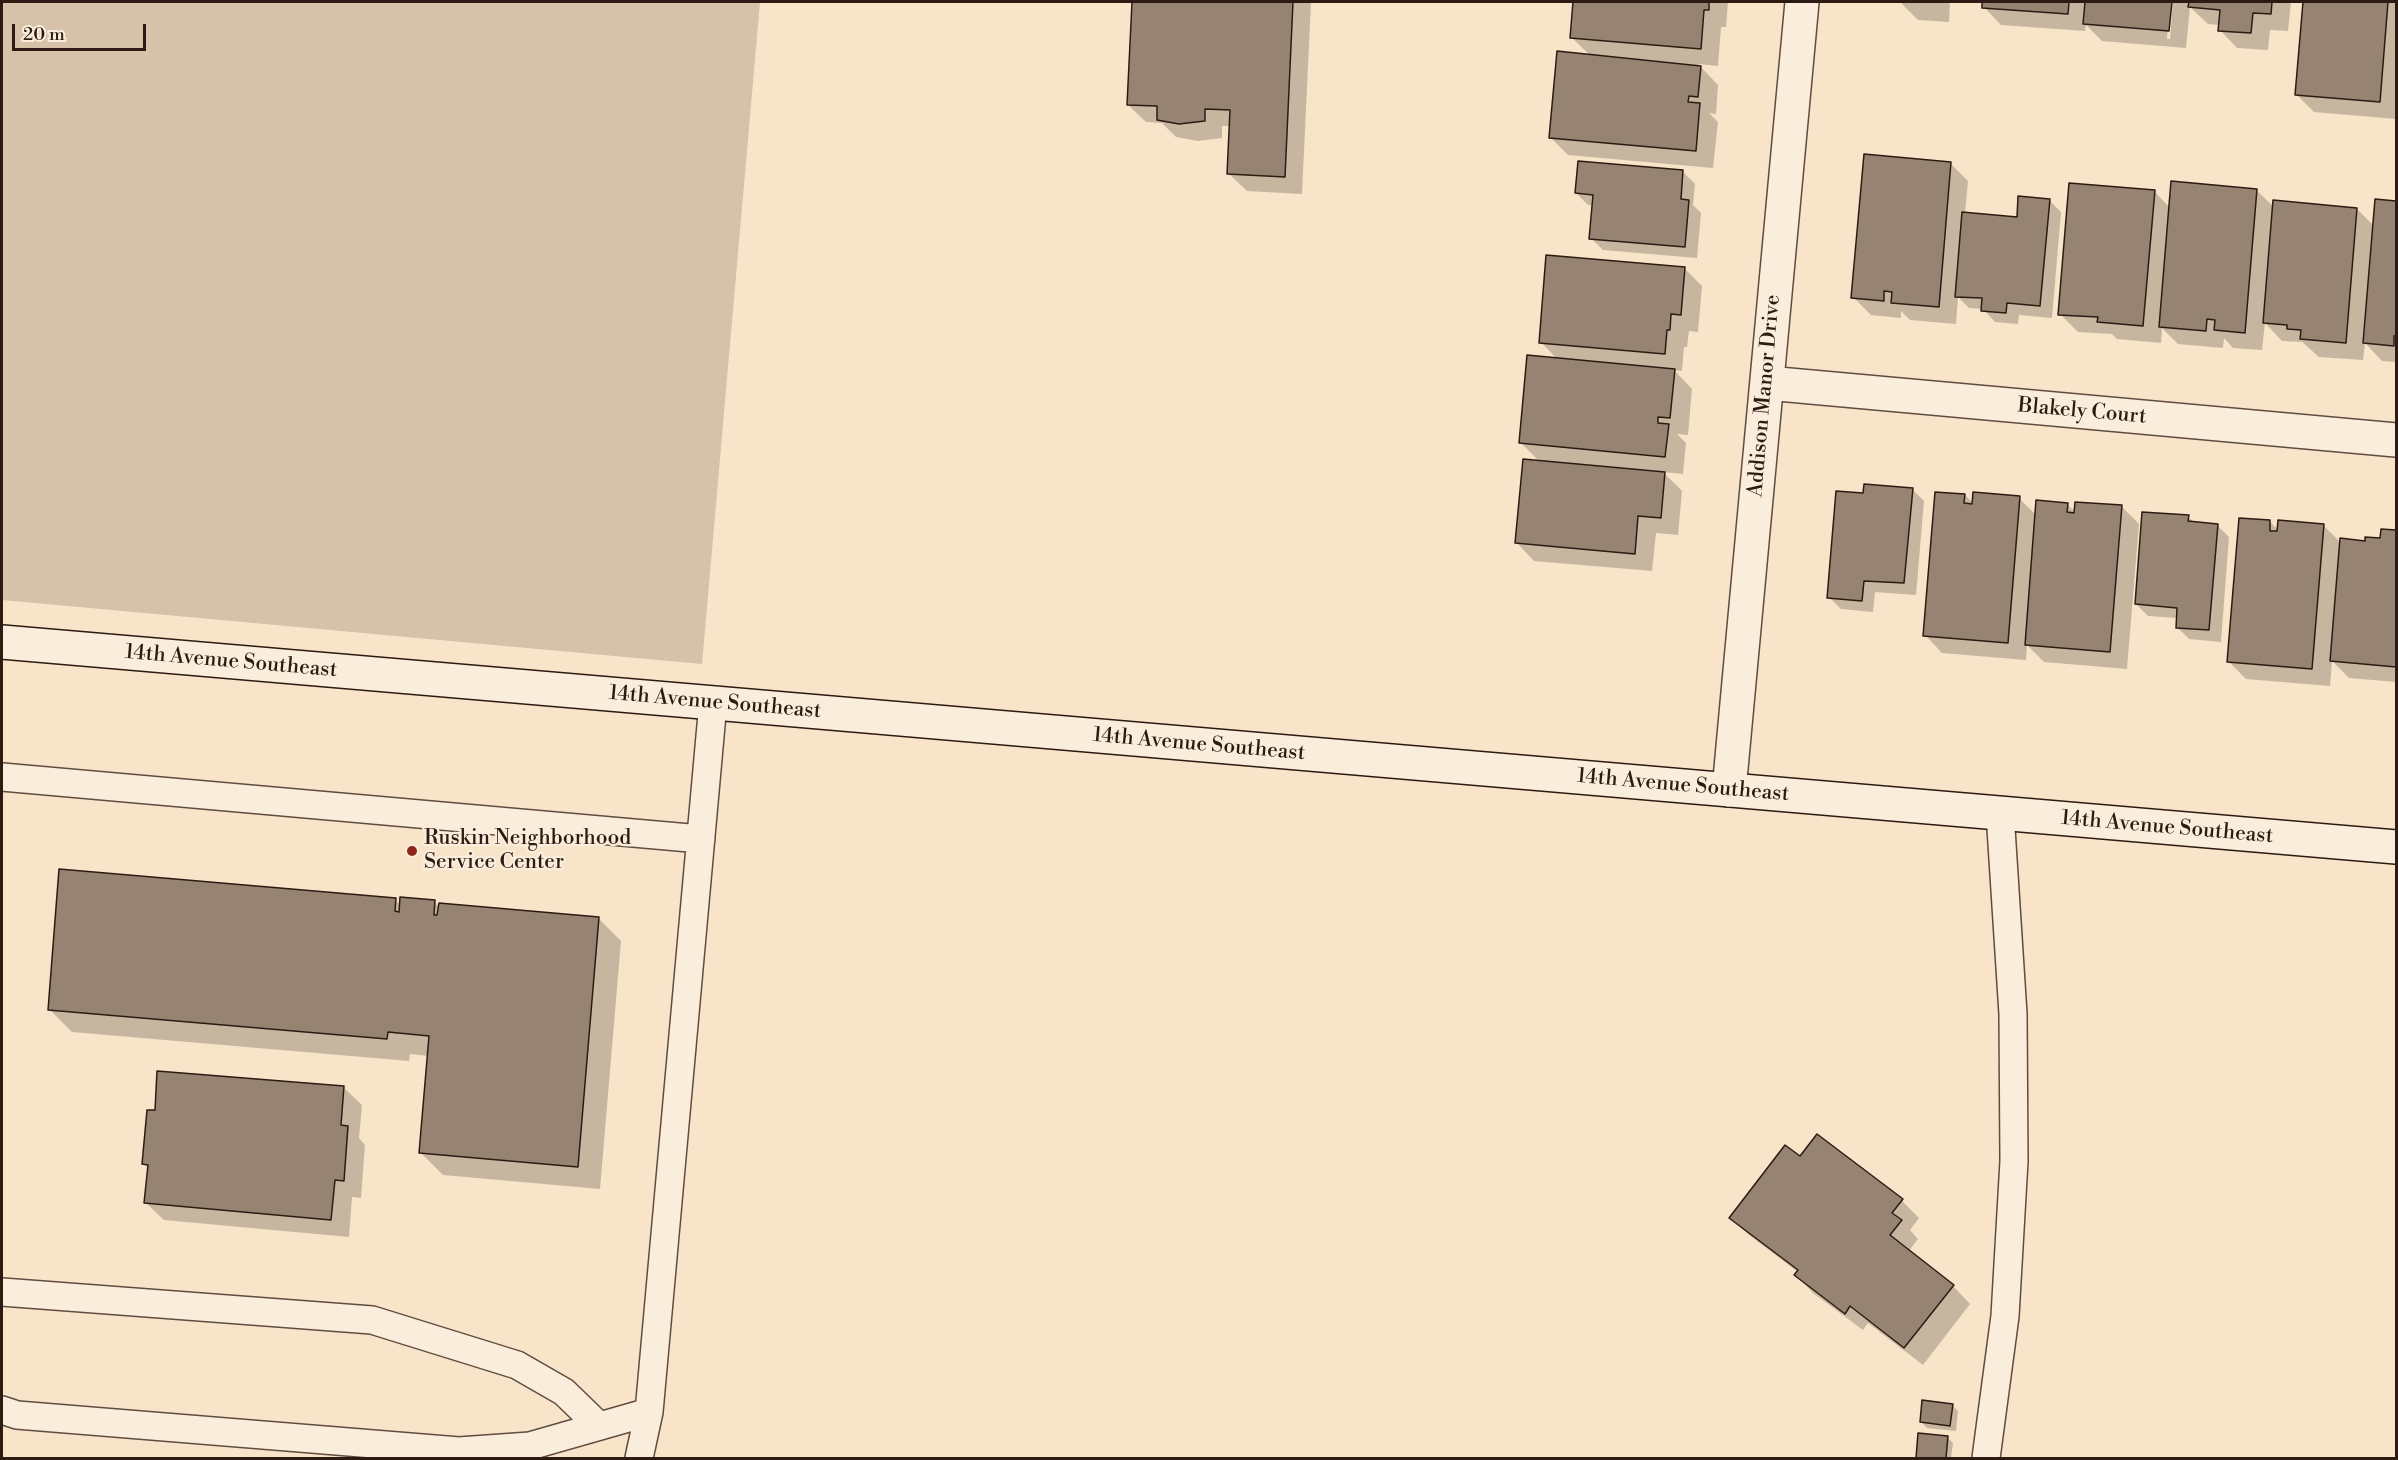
<!DOCTYPE html>
<html>
<head>
<meta charset="utf-8">
<style>
  body { margin:0 }
  #map { position:relative; width:2398px; height:1460px; overflow:hidden; background:#f8e4c8; font-family:"Libre Bodoni",serif }
  canvas { display:block }
  .frame { position:absolute; inset:0; border:3px solid #2d1a13; pointer-events:none }
  .scale { position:absolute; left:12px; top:24px; width:134px; height:27px; box-sizing:border-box; border:3px solid #2d1a13; border-top:0; padding-left:8px; font-size:18px; line-height:21px; white-space:nowrap; color:#2d1a13; -webkit-text-stroke:4px #faeddb; paint-order:stroke }
</style>
</head>
<body>
<div id="map">
<canvas width="2398" height="1460"></canvas>
<div class="frame"></div>
<div class="scale">20 m</div>
</div>
<script>
const ctx = document.querySelector('canvas').getContext('2d');
ctx.lineJoin = 'round';
function fill(path, color) { ctx.fillStyle = color; ctx.fill(path, 'evenodd'); }
function trace(path, color, width, dash) { ctx.strokeStyle = color; ctx.lineWidth = width; ctx.lineCap = dash ? 'butt' : 'round'; ctx.setLineDash(dash || []); ctx.stroke(path); }
function drawText(font, color, halo, rows, align = 'center') {
  ctx.font = font + ' "Libre Bodoni",serif'; ctx.lineWidth = 4.5; ctx.setLineDash([]); ctx.textBaseline = 'middle'; ctx.strokeStyle = halo; ctx.fillStyle = color; for (const [text, x, y, turn = 0] of rows) {
    ctx.save(); ctx.translate(x, y); ctx.rotate((+turn || 0) * Math.PI / 180); ctx.textAlign = isNaN(turn) ? turn : align; if (halo) ctx.strokeText(text, 0, 0); ctx.fillText(text, 0, 0); ctx.restore();
  }
}
fill(new Path2D(`
  M2 2H760L702 664 2 600Z`), '#d5c2a9');
fill(new Path2D(`
  M1133 2H1311L1302 194 1247 191 1229 174 1231 126H1222V138L1198 141 1176 137 1162 123 1146 122 1128 105Z
  M1575 2H1728L1726 27H1721L1718 66 1698 64 1718 85 1716 114 1709 113 1718 122 1713 168 1568 155 1550 137 1591 56 1571 37Z
  M1900 2H1950L1949 22 1918 20Z
  M1964 2H2170L2167 39H2170L2173 2H2291L2288 31 2270 30 2268 50 2237 48 2220 30V25L2208 24 2190 7 2186 48 2102 41 2086 25 2085 31 2001 25 1984 7V3Z
  M2304 2H2396V119L2314 112 2297 95Z
  M1950 163 1968 181 1965 213 2018 218 2049 200 2061 212 2052 318 2019 315 2018 324 1995 322 1983 309 1969 308 1958 297 1956 324 1910 320 1901 311V318L1871 315 1853 297Z
  M1683 172 1695 184 1693 205 1701 213 1697 258 1603 250 1591 238 1594 205H1588L1576 193Z
  M2256 190 2274 207 2357 209 2374 226 2376 200 2396 202V362L2382 361 2365 343 2363 360 2319 357 2302 342 2282 341 2265 323 2262 350 2233 348 2224 338 2223 348 2178 344 2162 328 2161 343 2117 339 2112 334 2078 332 2060 314 2154 191 2170 208Z
  M1684 268 1702 286 1698 332 1689 331 1687 347H1684L1682 371 1674 370 1692 389 1688 435 1677 434 1686 443 1683 474 1663 472 1682 491 1678 535 1656 533 1652 571 1534 561 1517 543 1540 462 1520 442 1558 360 1541 342Z
  M1912 489 1924 501 1916 595 1875 592 1873 612 1841 609 1829 597 1865 495Z
  M1965 495 1974 504 2019 498 2036 515 2067 504 2076 513 2122 507 2139 524 2127 669 2044 662 2027 645 2026 660 1942 653 1925 635Z
  M2188 517 2195 523 2217 525 2229 537 2221 642 2189 639 2177 627 2178 618 2148 616 2136 604Z
  M2270 522 2278 530 2323 525 2341 543 2381 540 2382 530 2396 531V682L2349 678 2332 661 2330 686 2246 679 2229 662Z
  M395 900 401 905 434 902 440 907 598 918 621 941 600 1189 443 1175 420 1152 429 1056 410 1054 409 1061 72 1032 49 1009Z
  M344 1088 362 1105 359 1138 365 1145 361 1198 352 1197 349 1237 164 1220 146 1203 149 1169 144 1164Z
  M1817 1136 1902 1201 1919 1218 1910 1230 1918 1239 1908 1252 1953 1286 1970 1304 1923 1365 1868 1323 1863 1330 1813 1293 1796 1275 1798 1272 1749 1235 1731 1218 1800 1158Z
  M1952 1405 1958 1411 1956 1431 1927 1428 1921 1422Z
  M1919 1435 1947 1437 1953 1443 1951 1458H1917Z`), '#0003');
const building = new Path2D(`
  M1132 2H1293L1285 177 1227 174 1230 110 1205 109V121L1179 124 1157 120V106L1127 105Z
  M1573 2H1709V10H1704L1701 49 1570 38Z
  M1982 2H2069L2068 14 1982 8Z
  M2085 2H2172L2169 31 2083 24Z
  M2189 2H2272L2271 14 2253 13 2251 33 2218 31 2220 10 2188 7Z
  M2303 2H2388L2380 102 2295 95Z
  M1557 51 1701 66 1698 97 1689 96 1688 102 1700 103 1696 151 1549 138Z
  M1864 154 1951 162 1939 307 1891 303 1892 292 1884 291V301L1851 298Z
  M1578 161 1683 170 1681 199 1689 200 1685 247 1589 239 1593 195 1575 193Z
  M2171 181 2257 189 2245 333 2214 330 2215 320 2207 319 2206 331 2159 327Z
  M2069 183 2155 190 2143 326 2097 322 2098 317 2058 315Z
  M2018 196 2050 199 2040 306 2007 303 2006 313 1981 311 1982 298 1955 297 1962 212 2017 217Z
  M2375 199 2396 201V336H2394V346L2363 343Z
  M2273 200 2357 208 2346 343 2300 339 2301 330 2287 329V325L2263 323Z
  M1546 255 1685 267 1681 315 1671 314 1670 330H1667L1665 354 1539 343Z
  M1527 355 1675 369 1670 418 1658 417V423L1669 424 1665 457 1519 443Z
  M1523 459 1665 472 1661 518 1638 516 1635 554 1515 543Z
  M1864 484 1913 488 1904 583 1864 581 1862 601 1827 598 1836 491 1863 493Z
  M1935 492 1965 494 1964 503 1972 504 1973 492 2020 496 2008 643 1923 636Z
  M2036 500 2068 503 2067 512 2074 513 2075 502 2122 505 2110 652 2025 645Z
  M2142 512 2189 515 2188 521 2218 524 2209 630 2176 628 2177 608 2135 604Z
  M2239 518 2270 520V531H2277L2278 520 2324 524 2312 669 2227 662Z
  M2381 529 2396 530V667L2330 661 2340 538 2365 541V537L2380 538Z
  M59 869 396 898 395 911 399 912 400 897 435 900 434 915H437L439 903 599 917 578 1167 419 1153 429 1036 388 1032 387 1039 48 1010Z
  M157 1071 344 1086 341 1125 348 1126 344 1181 335 1180 331 1220 144 1203 148 1165 142 1164 147 1110H155Z
  M1817 1134 1903 1199 1892 1213 1902 1220 1890 1235 1954 1285 1904 1348 1850 1306 1845 1314 1794 1275 1798 1270 1729 1218 1785 1145 1800 1156Z
  M1922 1400 1953 1404 1950 1426 1920 1422Z
  M1918 1433 1948 1436 1946 1458H1916Z`);
fill(building, '#978371');
trace(building, '#2d1a13', 1.5);
const lane = new Path2D(`
  M2 777 701 839
  M2 1292 372 1320 517 1365 564 1392 599 1426
  M2 1410 17 1415 459 1451 530 1446 649 1412 713 703
  M639 1458 649 1412
  M1986 1458 2005 1316 2014 1161 2013 1014 2000 813`);
const street = new Path2D(`
  M1767 383 2396 440
  M1729 790 1802 2`);
const secondary = new Path2D(`
  M2 642 2396 847`);
trace(lane, '#604c40', 30);
trace(street, '#604c40', 36);
trace(secondary, '#2d1a13', 36);
trace(lane, '#faeddb', 27);
trace(street, '#faeddb', 33);
trace(secondary, '#faeddb', 33);
for (const [x, y, r, color] of [
  [412,851,6,"#8f2418"]
]) { const dot = new Path2D(); dot.arc(x, y, r, 0, 2 * Math.PI); ctx.fillStyle = color; ctx.fill(dot); trace(dot, '#faeddb', 2); }
drawText('21px', '#2d1a13', '#faeddb', [
  ["Addison Manor Drive",1765,396,-85],
  ["Blakely Court",2082,412,5],
  ["14th Avenue Southeast",231,662,5],
  ["14th Avenue Southeast",715,703,5],
  ["14th Avenue Southeast",1199,745,5],
  ["14th Avenue Southeast",1683,786,5],
  ["14th Avenue Southeast",2167,828,5]
]);
drawText('21px', '#2d1a13', '#faeddb', [
  ["Ruskin Neighborhood",424,839],
  ["Service Center",424,863]
], 'left');
</script>
</body>
</html>
